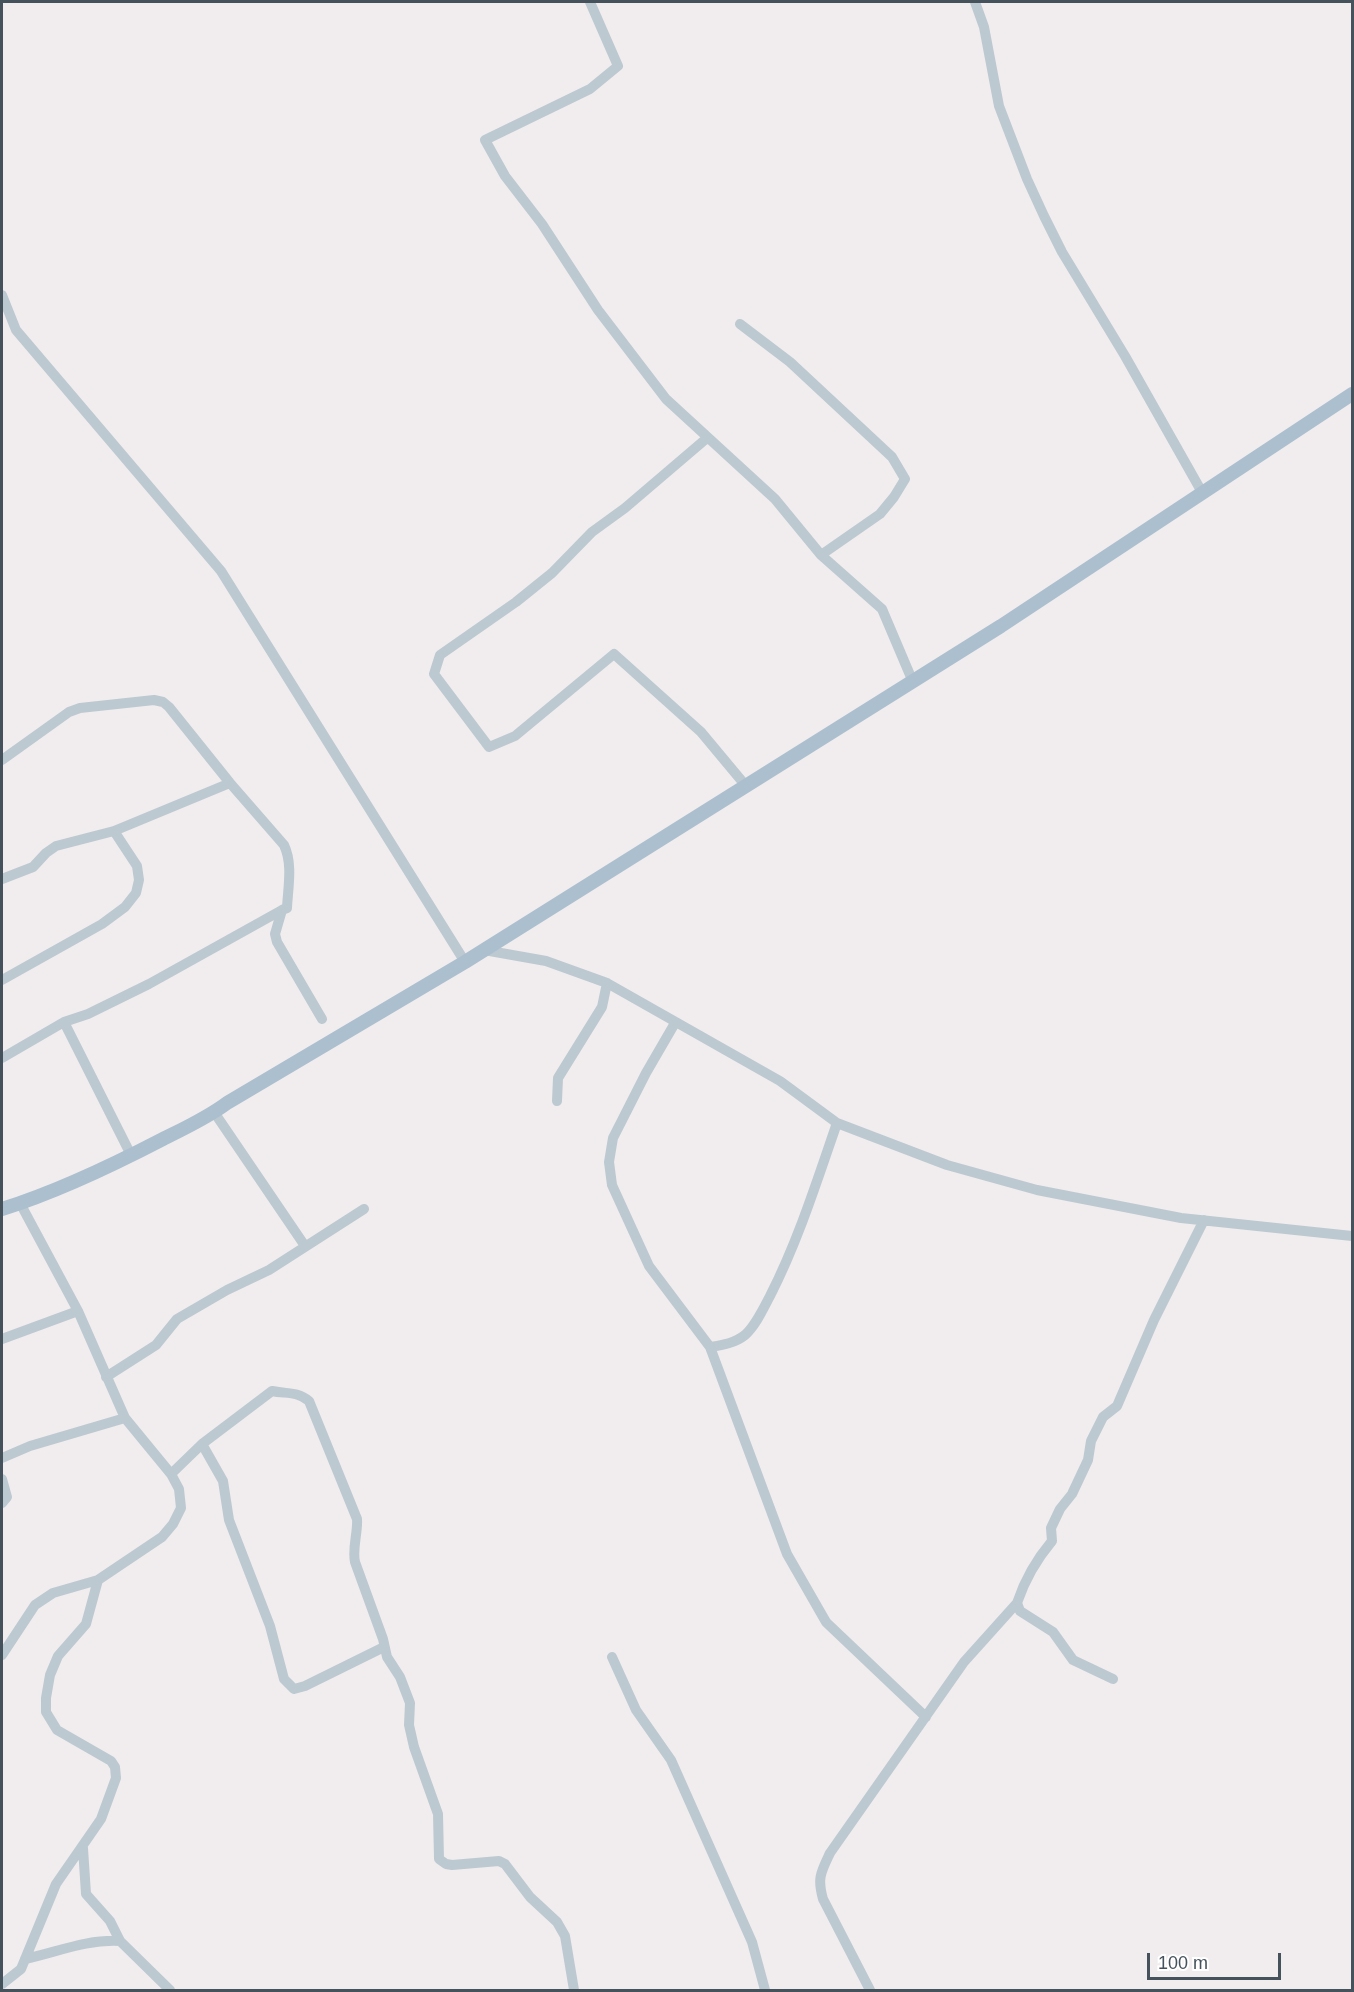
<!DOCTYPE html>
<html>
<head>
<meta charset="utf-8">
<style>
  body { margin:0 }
  #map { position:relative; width:1354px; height:1992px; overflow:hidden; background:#f1edee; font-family:Arial,sans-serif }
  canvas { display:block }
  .frame { position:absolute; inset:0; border:3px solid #45525c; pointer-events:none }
  .scale { position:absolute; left:1147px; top:1953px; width:134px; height:27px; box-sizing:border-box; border:3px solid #45525c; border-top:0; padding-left:8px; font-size:18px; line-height:21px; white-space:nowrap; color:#45525c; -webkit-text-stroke:4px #fff; paint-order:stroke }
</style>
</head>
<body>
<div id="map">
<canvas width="1354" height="1992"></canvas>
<div class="frame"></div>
<div class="scale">100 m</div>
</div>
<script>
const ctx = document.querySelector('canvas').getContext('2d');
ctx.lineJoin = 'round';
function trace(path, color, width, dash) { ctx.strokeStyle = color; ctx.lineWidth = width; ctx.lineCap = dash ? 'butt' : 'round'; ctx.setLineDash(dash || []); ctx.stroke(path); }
trace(new Path2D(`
  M590 2 618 66 590 89 485 140 505 176 542 224 598 310 666 399 775 499 821 555 882 609 913 682
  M975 2 984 27 999 106 1027 179 1044 216 1062 252 1125 356 1203 494
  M2 295 16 330 221 571 465 962
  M740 324 790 362 892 457 905 479 894 497 880 514 821 555
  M707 438 625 508 592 532 552 573 516 602 440 655 434 674 489 747 515 736 614 654 701 732 746 786
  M2 760 69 712 80 708 154 700 163 702 169 707 230 783 284 845C293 864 288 887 287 908L282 910 275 934 277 942 322 1019
  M2 879 33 867 46 853 56 846 114 831 230 783
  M484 950 546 961 607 983 780 1081 837 1123 947 1165 1037 1190 1181 1218 1352 1236
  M2 980 102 924 125 907 136 893 139 880 137 866 114 831
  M64 1022 131 1155
  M675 1023 646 1073 613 1138 609 1162 612 1185 649 1266 710 1347 787 1554 826 1622 926 1717
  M2 1058 64 1022 88 1014 149 984 282 910
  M557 1101 558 1078 602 1007 607 983
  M214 1112 305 1246
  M2 1339 78 1311
  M710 1347C723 1345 735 1343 745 1335 756 1325 763 1309 770 1296 798 1241 817 1181 837 1123
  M106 1377 156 1345 177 1319 227 1290 269 1270 364 1209
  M202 1444 223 1481 229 1520 270 1626 284 1679 294 1689 305 1686 384 1647
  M2 1458 30 1446 125 1418
  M171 1474 202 1444 272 1391C286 1394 297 1391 309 1401L357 1519C358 1533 352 1548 355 1562L383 1639 387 1657 400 1677 410 1703 409 1725 414 1747 438 1814 439 1859 446 1864 452 1865 499 1861 505 1864 530 1897 557 1922 565 1936 574 1990
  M2 1479 7 1497 2 1503
  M2 1655 35 1605 53 1593 98 1580 162 1537 173 1524 181 1508 179 1489 171 1474 125 1418 78 1311 20 1203
  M612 1657 636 1710 671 1760 752 1942 765 1990
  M1113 1679 1073 1660 1053 1632 1020 1611 1017 1603C1025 1579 1036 1560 1052 1541L1051 1528 1060 1509 1072 1494 1088 1460 1091 1441 1103 1417 1117 1406 1154 1320 1204 1220
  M83 1848 86 1894 110 1921 120 1941 170 1990
  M25 1959C57 1952 87 1939 120 1941
  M2 1984 21 1969 56 1884 101 1819 116 1778 115 1767 111 1761 57 1730 46 1712V1698L50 1675 58 1656 86 1624 98 1580
  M870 1990 823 1899C817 1878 821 1872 830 1853L964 1662 1017 1603`), '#bdc9d1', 10);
trace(new Path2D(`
  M2 1209C57 1192 111 1166 163 1139 185 1128 207 1118 227 1103L465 962 1001 626 1352 394`), '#acbfcf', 14);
</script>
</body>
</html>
